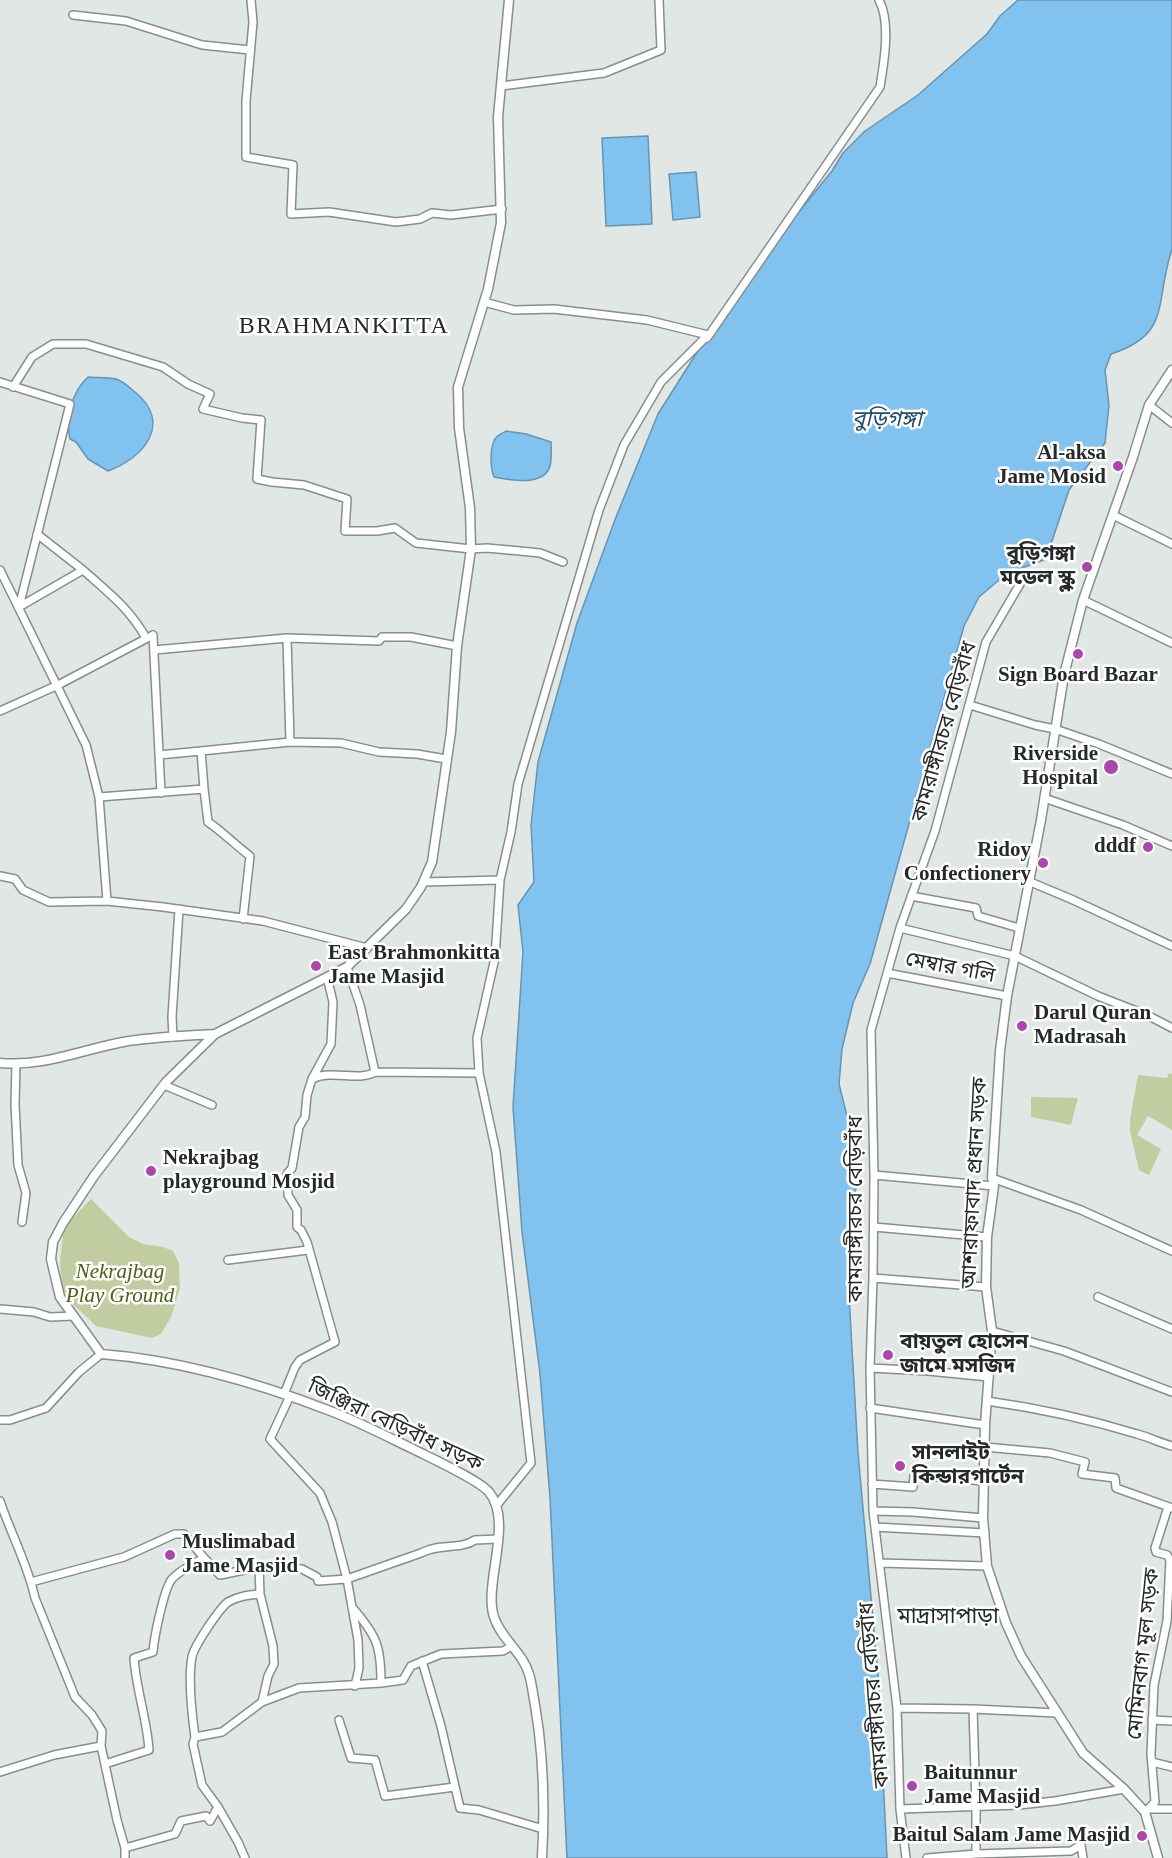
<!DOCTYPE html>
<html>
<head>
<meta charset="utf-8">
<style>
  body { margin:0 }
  canvas { display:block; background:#e0e7e5 }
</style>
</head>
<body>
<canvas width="1172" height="1858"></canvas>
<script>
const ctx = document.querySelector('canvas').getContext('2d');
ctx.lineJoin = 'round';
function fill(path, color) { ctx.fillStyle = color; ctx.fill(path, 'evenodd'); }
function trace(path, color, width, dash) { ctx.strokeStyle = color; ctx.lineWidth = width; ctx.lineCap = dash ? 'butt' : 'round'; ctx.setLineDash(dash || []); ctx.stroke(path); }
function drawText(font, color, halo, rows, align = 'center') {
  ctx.font = font + ' "Times New Roman","Noto Sans Bengali",serif'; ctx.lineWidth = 5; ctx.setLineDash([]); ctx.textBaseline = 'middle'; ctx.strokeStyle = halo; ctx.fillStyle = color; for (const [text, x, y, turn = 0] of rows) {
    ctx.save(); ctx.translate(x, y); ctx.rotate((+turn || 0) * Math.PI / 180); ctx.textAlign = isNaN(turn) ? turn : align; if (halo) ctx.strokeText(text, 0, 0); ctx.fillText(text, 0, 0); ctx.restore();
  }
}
fill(new Path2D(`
  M1169 1073 1172 1074V1130L1148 1116 1137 1135 1161 1149 1149 1175 1139 1170 1130 1132V1119L1138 1075 1167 1078Z
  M1031 1097 1078 1098 1071 1125 1031 1117Z
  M91 1199 129 1237 143 1244 163 1247 173 1251 179 1263 180 1288 171 1317 161 1334 152 1338 96 1326 74 1305 62 1287 60 1262 63 1235 71 1220Z`), '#c1cca0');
const water = new Path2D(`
  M1018 0H1172V249C1154 304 1172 334 1111 354L1105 370 1109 405 1105 443 1069 490 1046 559 1006 574 979 597 964 626 870 964 853 1003 842 1049 839 1084 856 1152 857 1181 851 1219 848 1278 858 1453 878 1674 887 1858H567L550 1498 540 1374 522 1232 513 1107 523 952 518 905 534 882 531 825 538 762 577 623 616 517 658 414 708 335 764 255 832 171 843 153 865 131 918 95 987 34 1000 16Z
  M648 136 652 224 606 226 602 138Z
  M696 172 700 217 673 220 669 174Z
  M88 377C97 378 107 377 116 379 123 381 130 388 135 392 173 423 144 458 108 471L88 459 76 442 70 439C65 417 72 392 88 377Z
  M506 431 526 434 551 442C551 449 552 459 550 466 544 487 510 480 494 477 490 467 490 450 494 441 496 435 502 434 506 431Z`);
fill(water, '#82c2ee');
trace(water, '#6694b3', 1.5);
const minor = new Path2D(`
  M251 0 253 22 246 101V157L293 165 291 214 329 212 396 222 420 219 432 213 451 215 502 209
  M73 15 126 21 202 45 250 50
  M501 86 604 73 661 50 659 0
  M484 302 514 310 554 309 647 320 708 335 661 382 624 445 599 510 518 784 511 832 500 880
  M707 338 880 87C884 63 891 22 879 0
  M0 382 70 404 19 607
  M13 387 32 357 53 344H86L163 367 188 384 210 394 203 409 242 418 261 420 257 479 272 482 304 485 347 499 345 531H377L395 528 416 543 471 549 487 548 520 551 540 553 563 562
  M1149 405 1172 423
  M1113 515 1172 544
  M37 534 83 570
  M0 570 86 745 99 797 107 901 163 907 263 921 367 948
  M1083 600 1172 643
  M19 607 83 570C109 593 129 608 146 638
  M287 638 290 742 341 743 379 752 417 754 446 759
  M154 650 287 638 379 641 382 637H411L457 646
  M970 705 1035 725 1055 729 1099 744 1172 774
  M0 711 58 685 153 635 161 793
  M201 751 290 742
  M204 789 208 822C223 832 235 845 250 856L243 919
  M99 797 204 789 201 751 159 755
  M1044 798 1123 825 1172 846
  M0 876 15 879 23 890 49 902 107 901
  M1028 881 1071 899 1172 946
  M424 882 500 880 495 958 477 1038 479 1073 496 1152 531 1463 496 1506
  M911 896 976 908 978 916 1019 928
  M900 928 1015 956 1098 996 1149 1016 1172 1028
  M887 973 1007 996
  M173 1037 172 1017 179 909
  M16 1064 15 1104 18 1165 26 1193 22 1222
  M375 1072 479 1073
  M312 1079 331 1044 333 1002 327 977
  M164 1085 212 1105
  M874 1175 994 1186
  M992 1178 1081 1210 1172 1251
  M874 1227 987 1237
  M228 1260 308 1250
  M873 1278 986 1287
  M1098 1297 1172 1329
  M0 1309 34 1312 50 1317 74 1316
  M992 1331 1064 1351 1172 1392
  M870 1368 928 1371 989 1377
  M284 1394 295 1367 300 1360 335 1342 307 1242 301 1230 297 1227V1210L288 1195 287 1174 292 1168 299 1127 305 1117 307 1095 312 1079C332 1069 358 1082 375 1072L360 1005 347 967
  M290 1396 270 1439 320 1493 332 1522 347 1579 421 1553C439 1543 460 1550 475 1540L498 1539
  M987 1401C1037 1408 1088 1419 1137 1434 1149 1437 1160 1443 1172 1446
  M870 1408 985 1425
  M0 1420H10L46 1408 79 1372 101 1354
  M985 1447 1050 1453 1085 1462 1082 1474 1115 1478 1116 1488 1172 1508
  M872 1484 913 1487 914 1475 984 1481
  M0 1501C11 1534 28 1565 35 1598L75 1697 92 1715 102 1731 101 1746
  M873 1511 913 1512 983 1518
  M875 1527 985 1533
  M204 1558 220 1575 259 1567 260 1594 273 1646 274 1664 268 1676 262 1702
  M880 1563 987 1566
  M259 1567 302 1569 317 1577 318 1581 347 1579 358 1640 359 1668 355 1686
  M31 1582 124 1557 175 1534H184L204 1558C193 1564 180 1570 172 1579 164 1588 154 1638 153 1652L134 1658C136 1689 147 1719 149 1750L105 1764
  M352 1607C377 1636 381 1646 381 1683L403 1680 411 1666 441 1654 503 1651 512 1646
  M422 1661 441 1726 460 1808 479 1810 543 1829
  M897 1708 973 1709 1057 1713
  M973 1709 976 1806V1854
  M339 1720 351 1758 375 1760 385 1796 455 1787
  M1152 1720 1172 1721
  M195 1737C192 1715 188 1678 192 1657 194 1646 219 1609 228 1602 239 1596 248 1595 260 1594
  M1152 1762 1172 1767
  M0 1772 54 1755 101 1746 117 1820 125 1848V1858
  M900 1809 1019 1805 1055 1801 1124 1789
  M1149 1809H1172
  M1145 1812 1155 1802 1151 1754 1154 1685 1167 1621 1170 1560 1167 1555 1156 1552 1155 1548 1168 1507
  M125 1848 175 1834 181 1821 206 1816 210 1821 218 1807
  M245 1858 238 1842 218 1807 202 1785 193 1744 195 1737 222 1732 262 1702 299 1688 381 1683
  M906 1858 900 1809 897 1708 873 1511 870 1368 873 1278 874 1175 871 1030 900 928 935 831 986 642 1020 584
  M927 1858 976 1854 1071 1851 1081 1845 1083 1858`);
const tertiary = new Path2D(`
  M509 0 498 117 501 223 488 289 458 387 459 428 470 508 471 549 457 646 451 732 432 862 421 887 406 909 347 967 215 1034 166 1082 94 1176 63 1223 53 1242 51 1259 60 1297 101 1354C180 1360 259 1383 333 1412 361 1423 388 1437 415 1450 431 1458 479 1480 489 1492 514 1522 483 1584 494 1617 501 1639 522 1651 529 1674 532 1684 533 1695 535 1705 544 1757 545 1805 542 1858
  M0 1063C43 1067 81 1050 123 1042 153 1037 184 1036 215 1034
  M1158 1858 1145 1812 1124 1789 1083 1753 1021 1656 1006 1623 987 1566 983 1518 985 1425 992 1331 986 1287 987 1237 994 1186 992 1178 1000 1051 1007 996 1041 820 1064 675 1083 600 1133 457 1149 405 1172 370`);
trace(minor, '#878e8c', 10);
trace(tertiary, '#878e8c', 11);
trace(minor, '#fff', 7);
trace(tertiary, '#fff', 8);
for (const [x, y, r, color] of [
  [1118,466,6,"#ac46ab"],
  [1087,567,6,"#ac46ab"],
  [1078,654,6,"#ac46ab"],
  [1111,767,8,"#ac46ab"],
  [1148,847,6,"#ac46ab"],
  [1043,863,6,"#ac46ab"],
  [316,966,6,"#ac46ab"],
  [1022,1026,6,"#ac46ab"],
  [151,1171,6,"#ac46ab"],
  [888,1355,6,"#ac46ab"],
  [900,1466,6,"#ac46ab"],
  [170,1555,6,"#ac46ab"],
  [912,1786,6,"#ac46ab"],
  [1142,1836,6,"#ac46ab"]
]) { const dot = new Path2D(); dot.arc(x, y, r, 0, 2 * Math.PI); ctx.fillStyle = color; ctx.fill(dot); trace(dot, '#fff', 2); }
drawText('bold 21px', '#262928', '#fff', [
  ["Al-aksa",1106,454,"right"],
  ["Jame Mosid",1106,478,"right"],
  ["বুড়িগঙ্গা",1075,555,"right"],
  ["মডেল স্কুল",1075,579,"right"],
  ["Sign Board Bazar",1078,676,"center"],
  ["Riverside",1098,755,"right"],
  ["Hospital",1098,779,"right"],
  ["dddf",1136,847,"right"],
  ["Ridoy",1031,851,"right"],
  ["Confectionery",1031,875,"right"],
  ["East Brahmonkitta",328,954],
  ["Jame Masjid",328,978],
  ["Darul Quran",1034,1014],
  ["Madrasah",1034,1038],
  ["Nekrajbag",163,1159],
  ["playground Mosjid",163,1183],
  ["বায়তুল হোসেন",900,1343],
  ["জামে মসজিদ",900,1367],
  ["সানলাইট",912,1454],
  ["কিন্ডারগার্টেন",912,1478],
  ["Muslimabad",182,1543],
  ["Jame Masjid",182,1567],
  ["Baitunnur",924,1774],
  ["Jame Masjid",924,1798],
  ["Baitul Salam Jame Masjid",1130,1836,"right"]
], 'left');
drawText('21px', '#262928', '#fff', [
  ["কামরাঙ্গীরচর বেড়িবাঁধ",945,732,-74],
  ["মেম্বার গলি",950,968,11],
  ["আশরাফাবাদ প্রধান সড়ক",975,1183,-87],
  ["কামরাঙ্গীরচর বেড়িবাঁধ",856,1209,-90],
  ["জিঞ্জিরা বেড়িবাঁধ সড়ক",395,1426,25],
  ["মোমিনবাগ মূল সড়ক",1144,1654,-84],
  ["কামরাঙ্গীরচর বেড়িবাঁধ",875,1695,-95]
]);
drawText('italic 21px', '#505d14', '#fff', [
  ["Nekrajbag",120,1272],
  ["Play Ground",120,1296]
]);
drawText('italic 22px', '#1d4e6c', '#fff', [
  ["বুড়িগঙ্গা",887,420]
]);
drawText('22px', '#262928', '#fff', [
  ["মাদ্রাসাপাড়া",948,1617]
]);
ctx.letterSpacing = '1.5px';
drawText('24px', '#262928', '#fff', [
  ["BRAHMANKITTA",344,327]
]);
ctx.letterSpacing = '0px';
</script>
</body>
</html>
